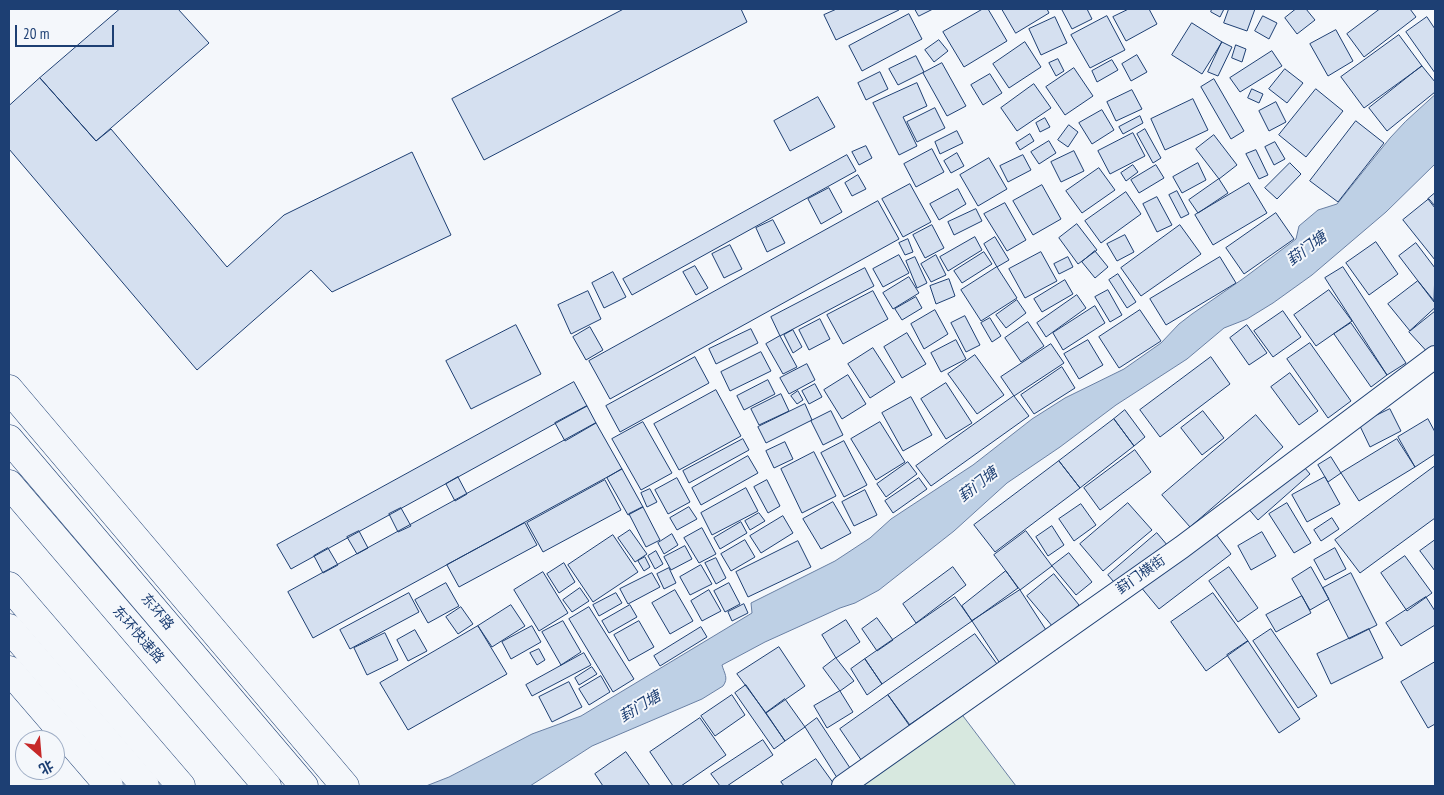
<!DOCTYPE html>
<html>
<head>
<meta charset="utf-8">
<style>
  body { margin:0 }
  #map { position:relative; width:1444px; height:795px; overflow:hidden; background:#f4f7fb; font-family:"PT Sans Narrow","Noto Sans SC",sans-serif }
  canvas { display:block }
  .frame { position:absolute; inset:0; border:10px solid #1d3f73; pointer-events:none }
  .north { position:absolute; left:15px; top:730px; width:50px; height:50px; box-sizing:border-box; background:#f4f7fb; border:1px solid #9eadc5; border-radius:50%; rotate:153deg; font-size:14px; font-weight:700; line-height:20px; text-align:center; color:#1d3f73 }
  .north::after { content:''; display:block; margin:auto; width:18px; height:22px; background:#c62828; clip-path:polygon(50% 0,100% 100%,50% 72%,0 100%) }
  .scale { position:absolute; left:15px; top:25px; width:99px; height:22px; box-sizing:border-box; border:2px solid #1d3f73; border-top:0; padding-left:6px; font-size:15px; line-height:18px; white-space:nowrap; color:#1d3f73; -webkit-text-stroke:4px #f4f7fb; paint-order:stroke }
</style>
</head>
<body>
<div id="map">
<canvas width="1444" height="795"></canvas>
<div class="frame"></div>
<div class="north">北</div>
<div class="scale">20 m</div>
</div>
<script>
const ctx = document.querySelector('canvas').getContext('2d');
ctx.lineJoin = 'round';
function fill(path, color) { ctx.fillStyle = color; ctx.fill(path, 'evenodd'); }
function trace(path, color, width, dash) { ctx.strokeStyle = color; ctx.lineWidth = width; ctx.lineCap = dash ? 'butt' : 'round'; ctx.setLineDash(dash || []); ctx.stroke(path); }
function drawText(font, color, halo, rows, align = 'center') {
  ctx.font = font + ' "PT Sans Narrow","Noto Sans SC",sans-serif'; ctx.lineWidth = 4; ctx.setLineDash([]); ctx.textBaseline = 'middle'; ctx.strokeStyle = halo; ctx.fillStyle = color; for (const [text, x, y, turn = 0] of rows) {
    ctx.save(); ctx.translate(x, y); ctx.rotate((+turn || 0) * Math.PI / 180); ctx.textAlign = isNaN(turn) ? turn : align; if (halo) ctx.strokeText(text, 0, 0); ctx.fillText(text, 0, 0); ctx.restore();
  }
}
const green = new Path2D(`
  M960 712 1016 786H855Z`);
fill(green, '#d7e8df');
trace(green, '#687fa3', 1);
const water = new Path2D(`
  M1435 95V164L1386 212 1312 275 1273 303 1247 319 1224 328 1187 359 1116 405 1060 447 1007 483 954 531 879 590 855 603 840 608 765 642 722 665C724 673 729 678 723 686L702 699 592 746 530 786H426L449 777 532 734 581 716 752 613 751 603 835 561 870 538 891 519 973 465 1032 419 1065 398 1124 369 1161 343 1179 324 1192 314 1244 278 1296 239 1299 226 1318 210 1337 204 1390 138 1405 122Z`);
fill(water, '#bed0e5');
trace(water, '#687fa3', 1);
const building = new Path2D(`
  M120 9H178L209 43 96 141 40 78Z
  M624 9H741L747 22 484 160 452 99Z
  M837 9H898L899 10 836 40 824 15Z
  M915 9H933L919 16Z
  M983 9H988L1007 41 964 67 943 32Z
  M1002 9H1047L1049 13 1016 33Z
  M1065 9H1087L1092 19 1072 29 1062 10Z
  M1129 9H1149L1157 24 1126 41 1113 17Z
  M1212 9H1224L1220 17 1211 12Z
  M1229 9H1255L1247 31 1224 23Z
  M1296 9H1306L1315 20 1297 34 1285 18Z
  M1380 9H1410L1416 17 1364 57 1347 34Z
  M909 14 922 39 862 71 849 46Z
  M1107 16 1125 50 1090 68 1071 35Z
  M1263 16 1277 23 1269 39 1255 31Z
  M1055 17 1067 43 1041 55 1029 29Z
  M1427 17 1435 29V73L1406 32Z
  M1192 23 1222 42 1202 74 1172 55Z
  M1336 30 1353 61 1328 76 1310 44Z
  M1399 35 1422 66 1364 108 1341 77Z
  M939 40 948 51 934 62 925 50Z
  M1025 42 1041 67 1009 88 993 64Z
  M1222 42 1232 47 1218 76 1208 72Z
  M1236 45 1246 49 1242 62 1232 58Z
  M1272 51 1282 66 1240 92 1230 78Z
  M1137 55 1147 72 1131 81 1122 64Z
  M916 56 924 72 898 85 889 69Z
  M1058 59 1064 71 1056 76 1049 63Z
  M1112 60 1118 70 1097 82 1092 71Z
  M942 63 966 106 947 116 923 73Z
  M1422 66 1435 82V92L1387 131 1369 108Z
  M1074 68 1093 96 1065 115 1046 87Z
  M1285 69 1303 83 1287 103 1269 89Z
  M880 72 888 89 866 100 858 83Z
  M990 74 1002 93 983 105 971 85Z
  M40 78 96 141 111 129 227 267 284 215 412 152 451 235 332 292 311 270 197 370 9 149V106Z
  M1214 79 1244 131 1231 139 1201 87Z
  M917 83 927 106 903 117 917 146 899 155 873 103Z
  M1034 84 1051 108 1017 131 1001 108Z
  M1252 89 1263 94 1259 103 1248 98Z
  M1316 89 1343 111 1306 157 1279 135Z
  M1132 90 1142 109 1116 121 1107 102Z
  M818 97 835 127 790 151 774 121Z
  M1193 99 1208 130 1165 150 1151 119Z
  M1276 102 1286 122 1269 131 1259 111Z
  M935 108 945 128 917 142 907 122Z
  M1102 110 1114 130 1092 144 1079 123Z
  M1140 116 1143 123 1123 134 1119 127Z
  M1045 118 1050 127 1040 132 1036 123Z
  M1356 121 1384 143 1338 202 1310 181Z
  M1069 125 1078 132 1068 147 1058 140Z
  M1145 129 1161 158 1153 163 1137 134Z
  M957 131 963 143 940 154 935 142Z
  M1133 133 1145 156 1110 174 1098 151Z
  M1030 134 1034 141 1020 150 1016 143Z
  M1214 135 1237 165 1219 179 1196 149Z
  M1049 141 1056 153 1039 164 1031 152Z
  M1275 142 1285 159 1274 165 1265 147Z
  M866 146 872 158 859 165 852 152Z
  M932 149 944 172 916 187 904 164Z
  M1256 150 1268 175 1259 179 1246 154Z
  M1074 151 1084 171 1061 182 1051 162Z
  M957 153 964 166 951 173 944 161Z
  M847 155 856 171 632 295 623 279Z
  M1023 155 1031 170 1008 182 1000 166Z
  M989 158 1007 189 978 206 960 175Z
  M1198 163 1206 180 1182 193 1173 177Z
  M1290 163 1301 174 1277 199 1265 188Z
  M1133 165 1138 172 1126 181 1121 173Z
  M1156 165 1164 178 1139 193 1131 180Z
  M1099 168 1115 190 1082 213 1066 191Z
  M858 175 866 189 852 196 845 183Z
  M1219 179 1228 193 1198 213 1189 200Z
  M1249 183 1267 213 1213 245 1195 215Z
  M910 184 931 222 903 237 882 199Z
  M1042 185 1061 219 1033 235 1013 201Z
  M829 188 842 212 821 224 808 199Z
  M958 189 966 204 939 220 930 204Z
  M1177 191 1189 214 1181 218 1169 195Z
  M1126 192 1141 214 1101 243 1085 221Z
  M1435 193V208L1428 199Z
  M1157 197 1172 225 1157 232 1143 204Z
  M1429 199 1435 206V260L1403 220Z
  M878 201 899 239 610 399 589 361Z
  M1005 203 1026 240 1007 251 984 214Z
  M976 209 982 221 954 235 948 222Z
  M1276 213 1294 239 1244 274 1226 248Z
  M773 220 785 243 767 252 756 228Z
  M1077 224 1097 250 1078 264 1059 238Z
  M932 225 944 248 925 258 913 235Z
  M1180 225 1201 254 1141 296 1121 268Z
  M1125 235 1134 252 1117 261 1107 244Z
  M975 237 982 250 948 271 940 257Z
  M995 237 1009 260 997 267 984 244Z
  M908 239 913 252 905 255 899 243Z
  M1376 242 1398 274 1369 295 1346 263Z
  M1416 243 1435 268 1434 302 1399 256Z
  M730 245 742 269 724 278 712 254Z
  M1095 251 1108 267 1095 278 1082 262Z
  M984 252 992 264 962 283 954 271Z
  M1041 252 1057 281 1025 298 1009 269Z
  M899 255 909 273 883 287 873 269Z
  M936 255 946 275 931 282 921 264Z
  M915 257 927 283 917 288 906 261Z
  M1068 257 1073 267 1059 274 1054 264Z
  M1220 257 1236 283 1166 325 1150 299Z
  M695 266 708 288 696 295 683 272Z
  M997 267 1017 298 981 321 961 290Z
  M1343 267 1406 363 1387 375 1325 278Z
  M865 268 874 286 780 336 771 317Z
  M613 272 626 297 604 308 592 283Z
  M1118 274 1136 302 1127 308 1109 280Z
  M909 277 919 293 893 309 883 293Z
  M949 279 955 296 936 304 930 286Z
  M1065 280 1073 294 1042 312 1034 299Z
  M1418 281 1435 302V311L1410 331 1388 304Z
  M1108 290 1122 315 1110 322 1095 297Z
  M1329 290 1352 321 1316 346 1294 315Z
  M588 291 601 319 571 334 558 305Z
  M873 291 888 319 843 344 827 315Z
  M1077 295 1086 308 1046 337 1037 323Z
  M916 297 922 308 902 320 895 309Z
  M1017 300 1026 313 1006 328 996 315Z
  M1095 306 1105 323 1063 350 1053 333Z
  M1435 308V352L1431 356 1409 332Z
  M935 310 948 334 924 349 911 324Z
  M1140 310 1161 341 1119 368 1099 337Z
  M1283 311 1301 337 1273 357 1254 331Z
  M965 316 980 345 966 352 951 323Z
  M990 318 1001 336 992 342 981 323Z
  M820 319 830 339 809 350 799 330Z
  M1028 322 1044 346 1021 362 1005 338Z
  M1351 323 1387 375 1371 387 1334 334Z
  M516 325 541 374 471 409 446 361Z
  M1247 325 1267 353 1249 365 1230 338Z
  M590 327 603 350 586 360 573 337Z
  M751 329 758 343 716 364 709 349Z
  M793 330 802 347 793 353 784 335Z
  M907 333 926 364 902 378 884 347Z
  M780 336 797 367 783 374 766 344Z
  M956 340 966 359 941 372 931 353Z
  M1088 340 1103 365 1079 379 1064 354Z
  M1310 343 1351 401 1328 418 1287 359Z
  M1051 344 1064 363 1014 396 1001 377Z
  M873 348 895 382 870 398 848 364Z
  M761 352 771 371 730 391 721 372Z
  M975 355 1004 395 977 414 948 374Z
  M695 357 709 383 620 432 606 406Z
  M1211 357 1230 384 1160 437 1140 410Z
  M807 364 815 380 789 394 780 378Z
  M1062 367 1075 388 1034 414 1021 395Z
  M1290 373 1318 411 1299 425 1271 387Z
  M848 375 866 404 842 419 824 390Z
  M768 380 775 394 744 410 737 396Z
  M574 382 587 406 291 569 277 545Z
  M946 383 972 423 946 439 921 399Z
  M815 384 822 397 809 404 802 391Z
  M716 390 741 436 679 470 654 424Z
  M798 391 803 400 797 404 791 396Z
  M781 394 789 411 759 425 751 409Z
  M1014 396 1029 416 931 486 916 466Z
  M911 397 932 435 903 451 882 413Z
  M805 404 812 420 766 443 758 427Z
  M587 406 596 423 565 441 555 423Z
  M1390 409 1401 431 1370 447 1359 424Z
  M1125 410 1145 437 1134 446 1114 419Z
  M831 411 843 435 823 445 811 421Z
  M1203 411 1224 438 1202 455 1181 428Z
  M1256 415 1283 447 1190 527 1162 495Z
  M1114 419 1134 446 1080 488 1059 461Z
  M1428 419 1435 432V454L1415 467 1398 437Z
  M643 422 672 473 641 490 612 439Z
  M880 422 905 462 876 480 851 439Z
  M596 423 622 469 313 638 288 592Z
  M743 439 749 450 689 483 683 471Z
  M1397 439 1415 467 1359 501 1341 473Z
  M844 441 867 485 844 497 821 453Z
  M785 442 793 459 774 468 766 451Z
  M1135 450 1151 472 1100 510 1084 488Z
  M814 452 836 496 802 513 781 469Z
  M748 456 758 473 701 505 692 488Z
  M1331 457 1341 473 1328 482 1318 465Z
  M1059 461 1080 488 995 552 974 525Z
  M1299 461 1310 474 1258 520 1247 507Z
  M908 462 917 474 886 497 877 484Z
  M1435 466V518L1360 573 1335 540Z
  M622 469 643 507 628 515 607 478Z
  M458 477 467 494 455 501 446 484Z
  M1325 477 1340 504 1307 522 1292 495Z
  M677 478 690 502 668 514 655 490Z
  M919 478 927 489 893 513 885 501Z
  M605 480 621 510 543 552 527 523Z
  M767 480 780 506 768 513 754 487Z
  M746 488 758 511 712 535 701 513Z
  M650 489 657 502 647 507 641 493Z
  M865 490 877 515 854 526 842 502Z
  M833 502 851 533 821 549 803 519Z
  M1128 503 1152 530 1103 571 1080 544Z
  M1287 503 1311 543 1294 553 1269 514Z
  M1081 504 1096 525 1074 541 1059 519Z
  M643 507 660 540 646 547 629 514Z
  M689 507 697 519 677 530 670 518Z
  M401 508 411 526 398 532 389 514Z
  M759 513 765 521 750 530 745 521Z
  M783 516 793 533 761 553 750 536Z
  M1332 518 1339 529 1321 541 1314 530Z
  M741 522 747 533 720 549 714 538Z
  M525 523 537 545 459 587 447 565Z
  M1052 526 1064 545 1048 556 1036 537Z
  M702 528 716 554 699 563 684 538Z
  M630 530 647 554 635 562 618 538Z
  M1213 530 1231 554 1159 609 1140 586Z
  M359 531 368 548 357 554 347 537Z
  M1026 531 1052 566 1020 590 994 555Z
  M1262 532 1276 556 1251 570 1238 546Z
  M1157 533 1168 546 1119 588 1108 575Z
  M672 534 678 545 664 554 658 543Z
  M613 535 638 572 593 602 568 565Z
  M745 540 755 557 731 571 721 554Z
  M1435 540V571L1420 551Z
  M798 541 811 567 748 597 736 572Z
  M685 546 692 559 671 570 664 557Z
  M328 548 338 565 323 573 314 556Z
  M1335 548 1346 569 1325 580 1314 560Z
  M656 551 663 564 655 569 648 556Z
  M1069 553 1092 582 1076 595 1052 566Z
  M1405 556 1432 593 1407 611 1381 573Z
  M645 557 650 567 644 571 638 561Z
  M716 558 726 578 716 584 705 563Z
  M564 563 575 582 559 593 547 574Z
  M701 565 712 584 690 595 680 577Z
  M953 567 966 585 916 623 903 604Z
  M1229 567 1258 608 1238 622 1209 581Z
  M1311 567 1329 599 1310 610 1292 579Z
  M669 568 676 583 664 589 657 574Z
  M1006 571 1018 588 972 621 962 606Z
  M543 572 568 613 539 631 514 590Z
  M652 573 660 587 628 604 620 589Z
  M1351 573 1377 625 1349 639 1323 588Z
  M1054 574 1079 605 1053 627 1027 596Z
  M446 583 459 606 428 623 415 600Z
  M729 583 740 604 725 612 714 591Z
  M580 588 589 601 572 612 563 600Z
  M675 590 693 621 670 634 652 603Z
  M709 590 721 611 702 621 691 601Z
  M1020 590 1046 630 999 662 972 621Z
  M409 593 419 612 350 649 340 630Z
  M616 593 622 603 599 616 593 605Z
  M1213 593 1248 641 1206 671 1171 622Z
  M1302 596 1311 613 1276 632 1266 615Z
  M955 597 972 621 882 684 865 659Z
  M1426 597 1435 611V625L1401 646 1386 623Z
  M744 604 748 613 732 621 728 612Z
  M511 605 525 626 492 647 478 626Z
  M630 605 637 617 609 633 602 621Z
  M461 607 473 624 458 634 446 617Z
  M589 607 634 679 613 692 569 619Z
  M877 618 893 640 877 651 862 629Z
  M846 620 860 642 836 658 822 635Z
  M563 621 581 652 561 665 542 632Z
  M639 621 654 647 629 661 614 635Z
  M478 626 507 674 408 730 380 683Z
  M532 626 541 642 511 659 502 642Z
  M701 627 707 637 660 666 654 656Z
  M1271 629 1317 696 1298 708 1253 641Z
  M1369 629 1383 658 1331 684 1317 654Z
  M415 630 427 651 408 661 397 640Z
  M385 633 398 660 367 675 354 648Z
  M975 634 997 664 909 725 888 695Z
  M1248 641 1300 719 1279 733 1227 655Z
  M779 647 805 686 766 713 737 674Z
  M539 649 545 660 537 665 530 653Z
  M584 653 591 665 532 696 526 685Z
  M836 658 854 681 840 691 823 668Z
  M865 659 882 684 867 695 851 669Z
  M1435 662V724L1428 728 1401 682Z
  M592 667 597 674 579 685 575 678Z
  M601 676 610 692 589 705 579 689Z
  M569 682 582 707 552 722 539 697Z
  M746 685 785 741 774 749 735 693Z
  M840 691 853 712 827 728 814 706Z
  M732 695 745 715 715 736 701 716Z
  M888 695 915 732 866 767 840 729Z
  M785 699 805 727 785 741 766 713Z
  M700 718 726 755 681 786H673L650 752Z
  M817 718 854 774 841 784 805 727Z
  M763 740 773 755 727 786H720L711 774Z
  M626 752 650 786H603L595 774Z
  M816 759 834 784 832 786H784L781 782Z`);
fill(building, '#d5e0f0');
trace(building, '#1d3f73', 1);
const pedestrian = new Path2D(`
  M843 786 1182 547 1435 357`);
const primary = new Path2D(`
  M9 439 304 786
  M9 628 145 786`);
const trunk = new Path2D(`
  M9 389 345 786
  M9 484 267 786
  M9 586 181 786
  M9 670 109 786`);
trace(pedestrian, '#1d3f73', 24);
trace(primary, '#1d3f73', 29);
trace(trunk, '#1d3f73', 29);
trace(pedestrian, '#f4f7fb', 22);
trace(primary, '#f4f7fb', 28);
trace(trunk, '#f4f7fb', 28);
drawText('14px', '#1d3f73', '#f4f7fb', [
  ["葑门横街",1141,575,-35],
  ["东环路",157,612,50],
  ["东环快速路",138,635,49]
]);
drawText('italic 15px', '#1d3f73', '#f4f7fb', [
  ["葑门塘",1307,249,-37],
  ["葑门塘",978,485,-38],
  ["葑门塘",640,707,-31]
]);
</script>
</body>
</html>
